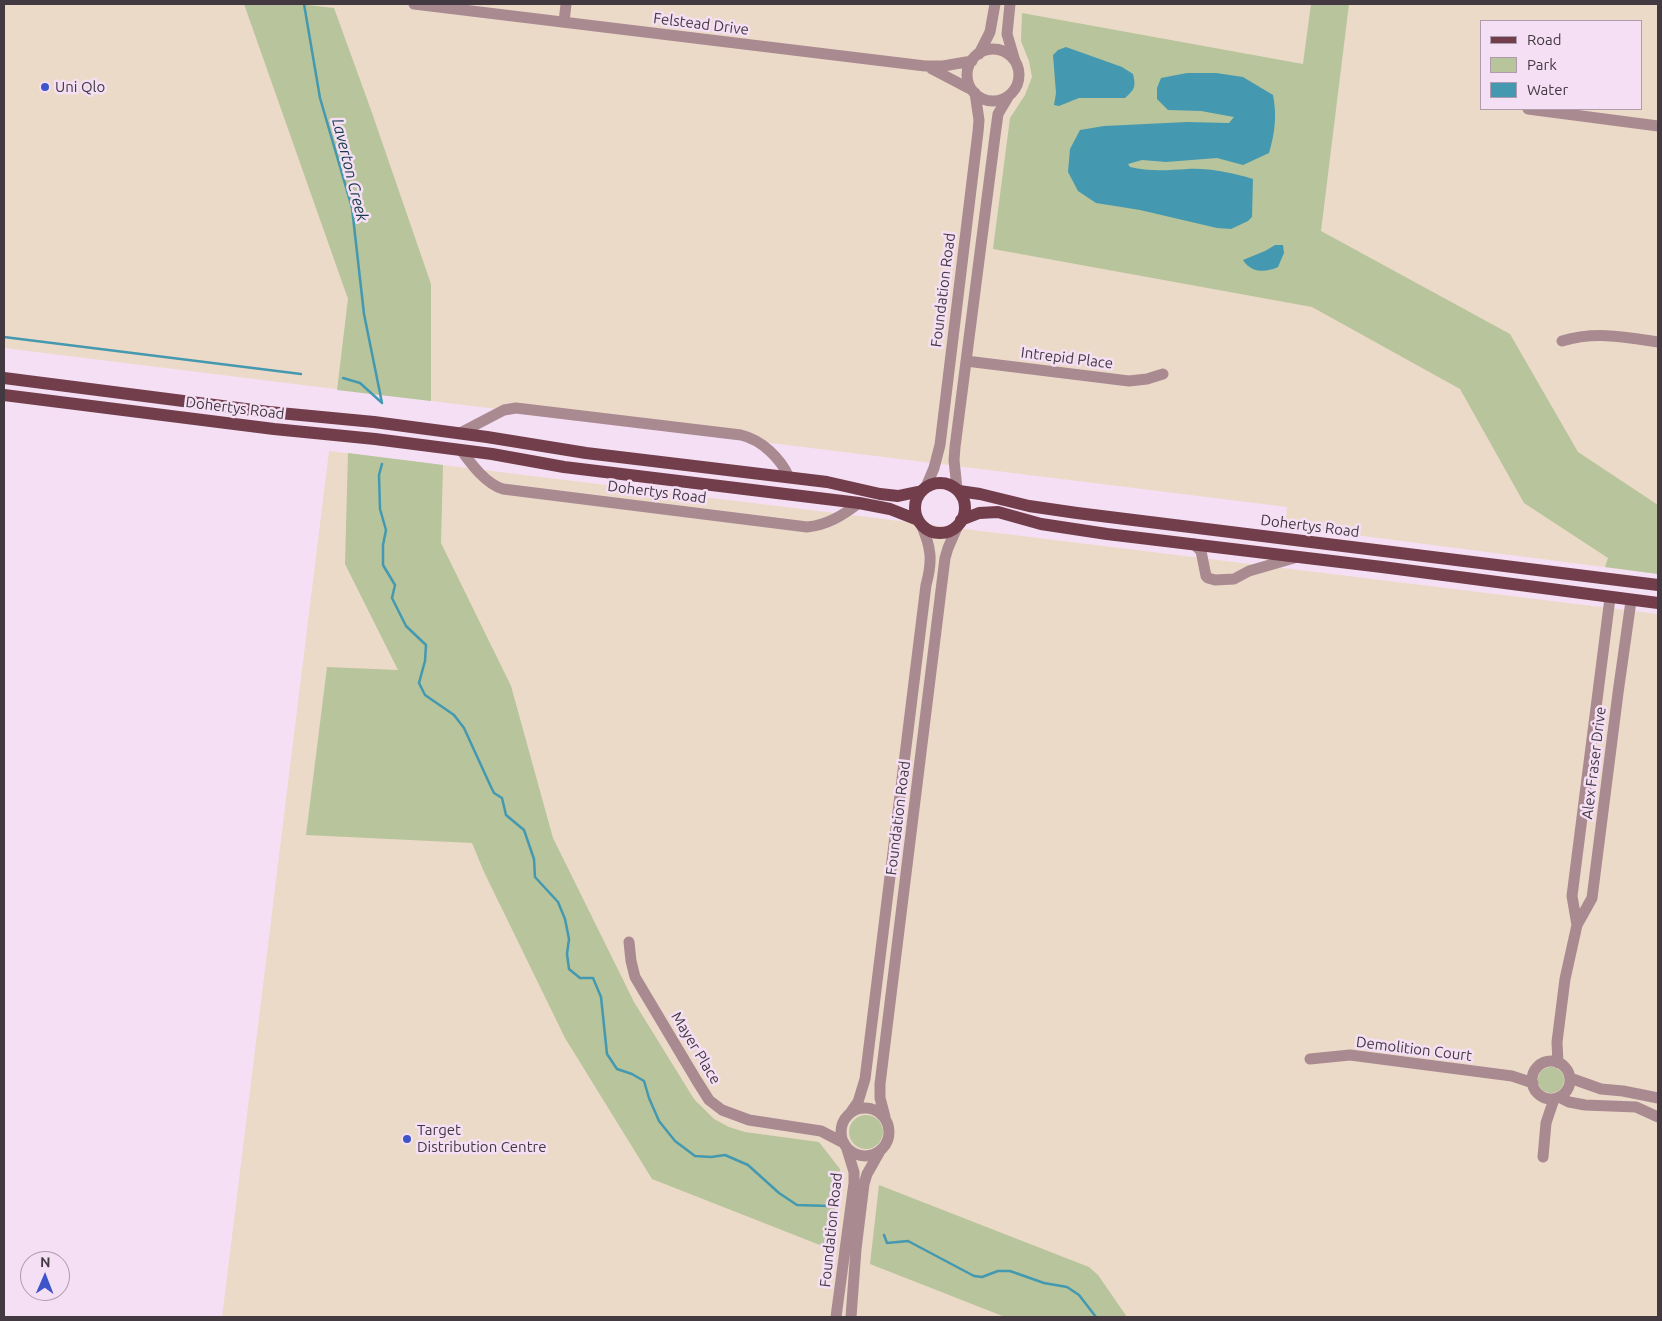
<!DOCTYPE html>
<html>
<head>
<meta charset="utf-8">
<style>
  body { margin:0 }
  #map { position:relative; width:1662px; height:1321px; overflow:hidden; background:#f5dff4; font-family:Ubuntu,sans-serif }
  canvas { display:block }
  .frame { position:absolute; inset:0; border:5px solid #423941; pointer-events:none }
  .legend { position:absolute; left:1480px; top:20px; width:162px; height:90px; box-sizing:border-box; background:#f5dff4; border:1px solid #ad9dac; margin:0; padding:6px 9px; list-style:none; font-size:15px; color:#423941 }
  .legend li { display:flex; align-items:center; gap:10px; height:25px }
  .legend b { width:25px; border:1px solid #ad9dac }
  .north { position:absolute; left:20px; top:1251px; width:50px; height:50px; box-sizing:border-box; background:#f5dff4; border:1px solid #ad9dac; border-radius:50%; rotate:1deg; font-size:14px; font-weight:700; line-height:20px; text-align:center; color:#423941 }
  .north::after { content:''; display:block; margin:auto; width:18px; height:22px; background:#3d55c8; clip-path:polygon(50% 0,100% 100%,50% 72%,0 100%) }
</style>
</head>
<body>
<div id="map">
<canvas width="1662" height="1321"></canvas>
<div class="frame"></div>
<ul class="legend">
<li><b style="height:6px;background:#723e4b"></b>Road</li>
<li><b style="height:14px;background:#b8c49b"></b>Park</li>
<li><b style="height:14px;background:#4499b1"></b>Water</li>
</ul>
<div class="north">N</div>
</div>
<script>
const ctx = document.querySelector('canvas').getContext('2d');
ctx.lineJoin = 'round';
function fill(path, color) { ctx.fillStyle = color; ctx.fill(path, 'evenodd'); }
function trace(path, color, width, dash) { ctx.strokeStyle = color; ctx.lineWidth = width; ctx.lineCap = dash ? 'butt' : 'round'; ctx.setLineDash(dash || []); ctx.stroke(path); }
function drawText(font, color, halo, rows, align = 'center') {
  ctx.font = font + ' Ubuntu,sans-serif'; ctx.lineWidth = 5; ctx.setLineDash([]); ctx.textBaseline = 'middle'; ctx.strokeStyle = halo; ctx.fillStyle = color; for (const [text, x, y, turn = 0] of rows) {
    ctx.save(); ctx.translate(x, y); ctx.rotate((+turn || 0) * Math.PI / 180); ctx.textAlign = isNaN(turn) ? turn : align; if (halo) ctx.strokeText(text, 0, 0); ctx.fillText(text, 0, 0); ctx.restore();
  }
}
fill(new Path2D(`
  M4 4H1658V574L1285 526 1287 507 4 348ZM1481 21H1641V109H1481Z
  M329 451 1658 614V1317H222Z`), '#ecdac9');
fill(new Path2D(`
  M244 4H299L334 8 371 110 431 284V401L337 390 348 299Z
  M1311 4H1349L1321 231 1510 334 1578 452 1658 505V574L1605 567 1608 558 1524 503 1460 389 1312 307 993 249 1010 118 1025 95 1032 77 1029 61 1021 41 1022 13 1303 64Z
  M348 453 443 465 441 543 511 686 553 838 634 1002 694 1099 714 1119 729 1127 745 1132 819 1142 840 1169 830 1249 652 1179 565 1038 484 872 472 843 306 835 327 667 398 670 345 564Z
  M1538 1080a13 13 0 1 1 26 0a13 13 0 1 1-26 0Z
  M849 1132a17 17 0 1 1 34 0a17 17 0 1 1-34 0Z
  M879 1185 1089 1267 1098 1275 1127 1317H1005L870 1264Z`), '#b8c49b');
fill(new Path2D(`
  M1066 47 1122 67 1133 74C1136 87 1135 89 1125 98H1079L1059 106 1054 105 1056 93 1053 55 1058 50Z
  M1187 73H1216L1243 77 1273 95C1277 115 1275 133 1269 153L1243 165 1217 158 1166 162 1142 160 1128 164 1130 167C1150 172 1168 170 1188 169 1210 168 1232 173 1253 179L1252 217 1248 221 1231 229 1217 228 1140 210 1096 203 1078 191 1068 172 1070 149 1080 130 1104 126 1187 122 1229 123 1234 117 1201 111 1168 110 1157 99V88L1161 78Z
  M1275 245H1283L1284 253 1278 267C1265 273 1251 273 1243 260L1265 251Z`), '#4499b1');
trace(new Path2D(`
  M304 4 320 98 352 208 364 314 382 403
  M4 337 301 374
  M343 378 360 383 381 402
  M382 464 379 475 380 509 386 530 383 545V565L395 585 392 598 406 626 426 645 425 661 419 683 425 695 454 715 464 728 491 787 494 793 502 798 506 815 524 830 534 859 535 877 558 902 565 919 569 939 567 954 569 969 580 978H593L601 997 607 1054 617 1069 632 1074 644 1081 649 1098 659 1121 675 1141 695 1156 711 1157 725 1155 748 1165 779 1193 797 1205 829 1206
  M884 1235 887 1243 908 1241 974 1276 982 1277 998 1271H1010L1044 1283 1067 1287 1079 1295 1096 1317`), '#4499b1', 2.5);
trace(new Path2D(`
  M414 4 925 66H943L972 61
  M1010 4 1007 34 1015 61
  M564 22 566 4
  M967 75a26 26 0 1 1 52 0a26 26 0 1 1-52 0Z
  M979 54 990 32 995 4
  M932 69 972 90
  M1528 109 1658 126
  M1562 341C1595 331 1625 337 1658 342
  M966 361 1129 381 1147 379 1163 374
  M460 433 504 410 516 408 741 435C762 440 780 458 789 477
  M461 450C472 465 486 484 503 489L807 527C827 525 842 516 859 503
  M926 487 934 468 940 445 978 132 979 120 975 93
  M957 489 954 460 955 447 995 136 998 114 1008 97
  M1194 544 1201 551 1206 576 1208 578 1215 580 1234 579 1249 571 1294 558
  M1577 925 1572 896 1610 598
  M629 942 631 961 635 977 697 1081 709 1100 722 1110 749 1120 821 1131 844 1143
  M1310 1059 1350 1055 1512 1076 1533 1083
  M1532 1080a19 19 0 1 1 38 0a19 19 0 1 1-38 0Z
  M1558 1063 1557 1042 1565 979 1577 925 1592 898 1618 693 1631 601
  M1570 1078 1601 1089 1623 1091 1658 1098
  M1559 1097 1569 1102 1585 1105 1636 1107 1658 1117
  M841 1132a24 24 0 1 1 48 0a24 24 0 1 1-48 0Z
  M851 1112 858 1102 865 1079 926 585C933 560 931 547 921 524
  M885 1117 880 1098V1084L945 558 948 548 958 525
  M1543 1157 1546 1123 1554 1099
  M836 1317 854 1183V1172L846 1146
  M851 1317 856 1249 864 1184 867 1174 880 1151`), '#aa8a91', 11);
trace(new Path2D(`
  M4 378 269 412 374 422 487 437 586 453 827 482 880 494 898 496 922 491
  M4 395 274 429 375 439 492 454 564 467 859 503 890 509 918 520
  M915 508a25 25 0 1 1 50 0a25 25 0 1 1-50 0Z
  M959 491 980 494 1029 506 1077 513 1658 585
  M961 520 979 513 998 512 1041 524 1107 534 1382 567 1658 603`), '#723e4b', 12);
for (const [x, y, r, color] of [
  [45,87,5,"#3d55c8"],
  [407,1139,5,"#3d55c8"]
]) { const dot = new Path2D(); dot.arc(x, y, r, 0, 2 * Math.PI); ctx.fillStyle = color; ctx.fill(dot); trace(dot, '#f5dff4', 2); }
drawText('15px', '#423941', '#f5dff4', [
  ["Felstead Drive",701,24,7],
  ["Foundation Road",943,290,-83],
  ["Intrepid Place",1067,358,7],
  ["Dohertys Road",235,408,7],
  ["Dohertys Road",657,492,7],
  ["Dohertys Road",1310,526,7],
  ["Alex Fraser Drive",1594,763,-83],
  ["Foundation Road",898,818,-83],
  ["Mayer Place",696,1048,59],
  ["Demolition Court",1414,1049,7],
  ["Foundation Road",831,1230,-84]
]);
drawText('15px', '#423941', '#f5dff4', [
  ["Uni Qlo",55,87],
  ["Target",417,1130],
  ["Distribution Centre",417,1147]
], 'left');
drawText('italic 16px', '#173e49', '#f5dff4', [
  ["Laverton Creek",350,170,76]
]);
</script>
</body>
</html>
